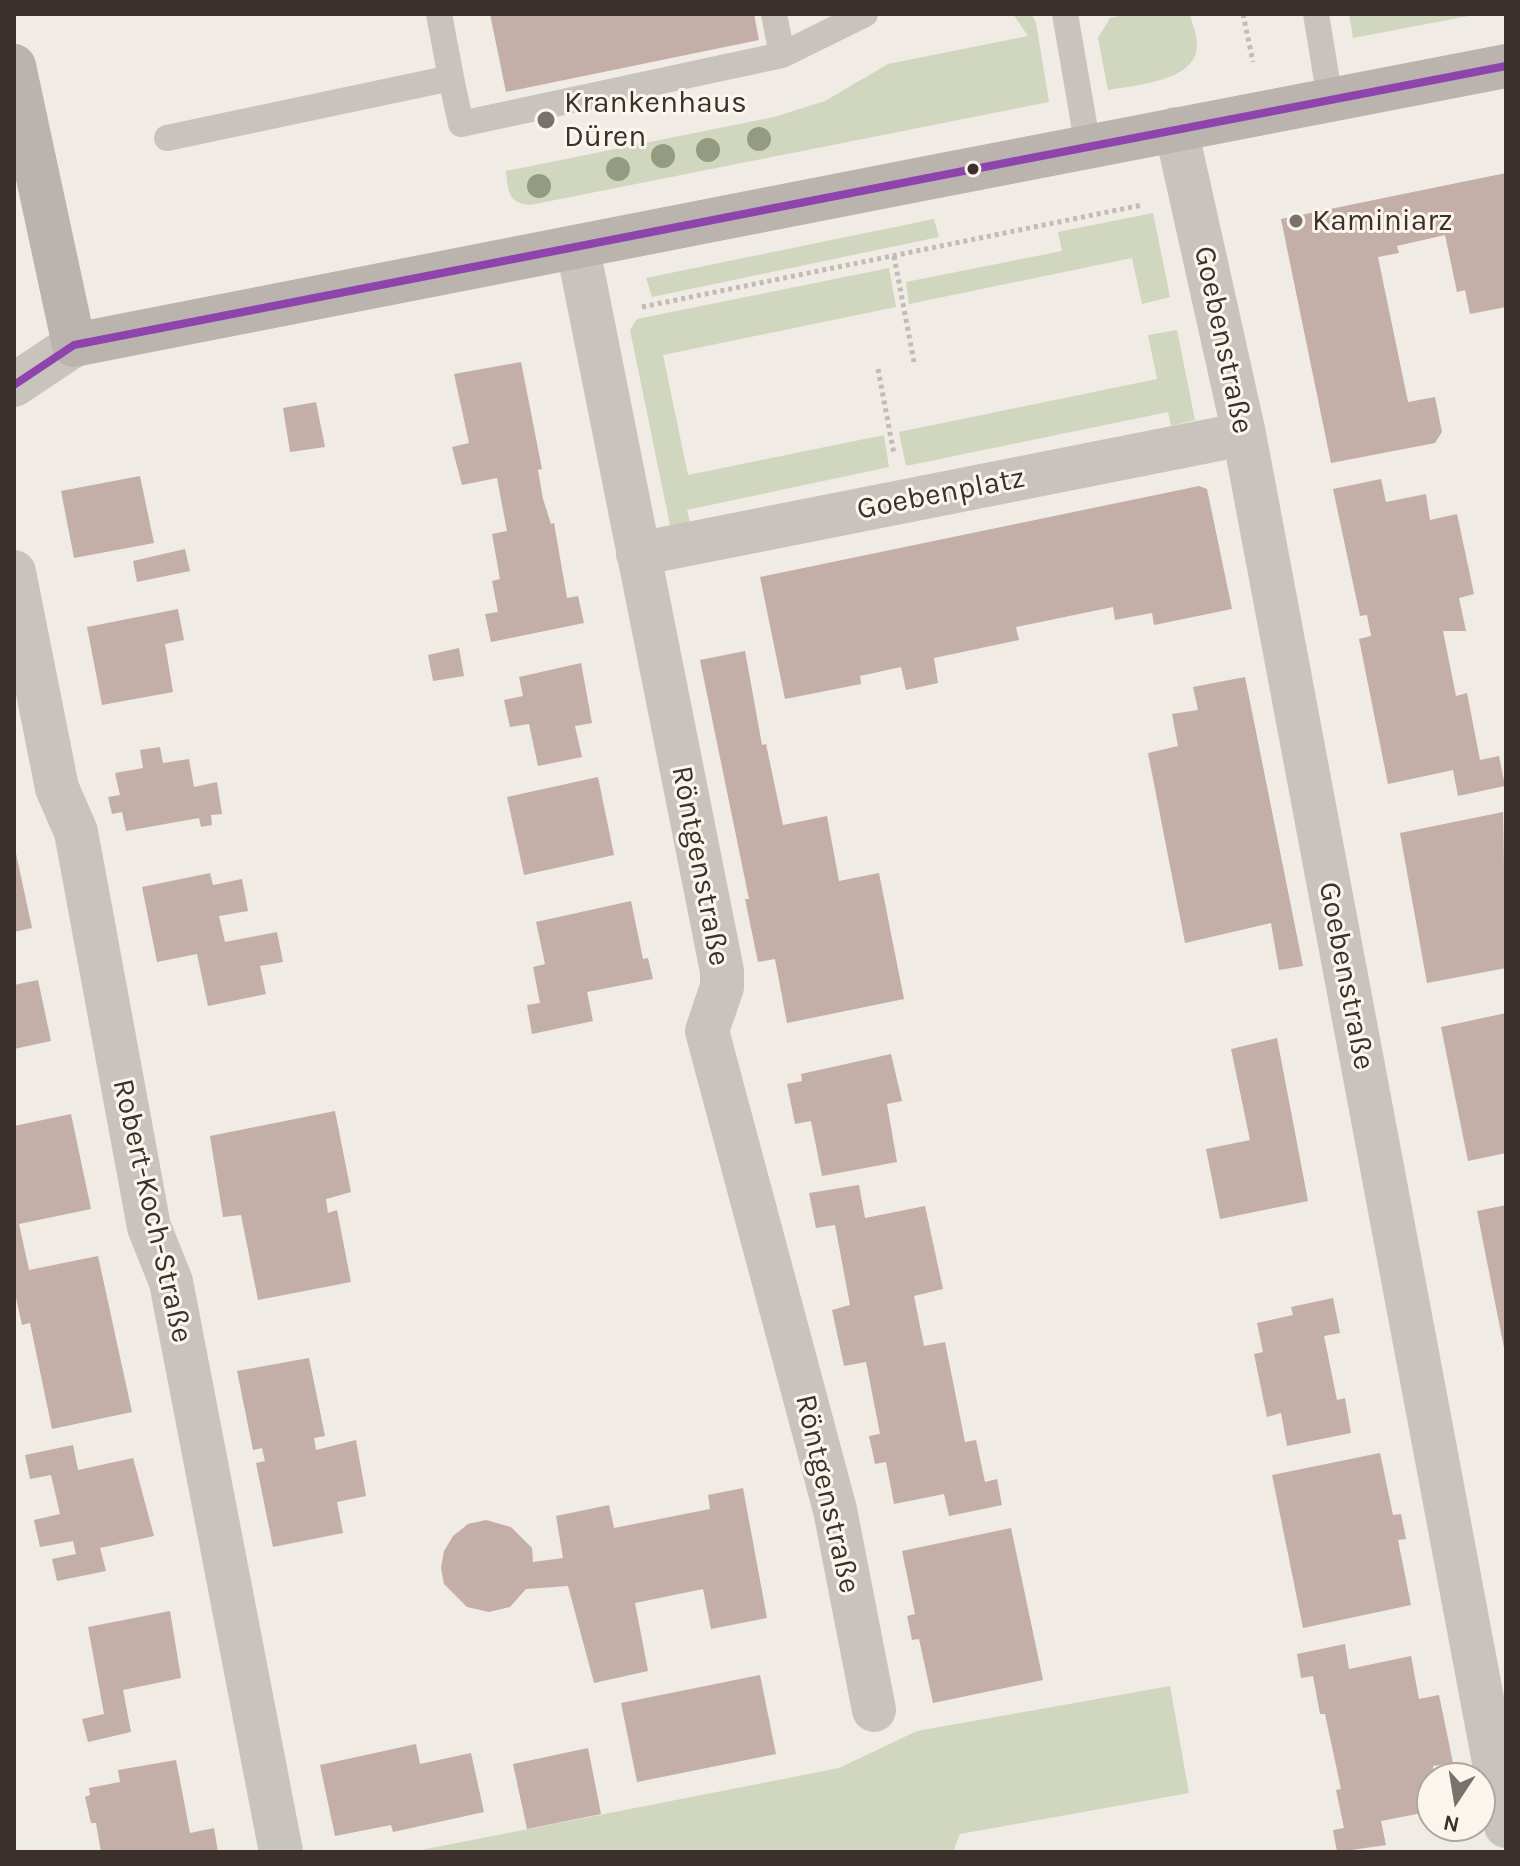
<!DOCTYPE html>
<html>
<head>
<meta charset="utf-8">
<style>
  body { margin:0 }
  #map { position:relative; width:1520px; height:1866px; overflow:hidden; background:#f0ebe5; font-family:Karla,sans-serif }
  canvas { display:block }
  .frame { position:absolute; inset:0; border:16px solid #3b302b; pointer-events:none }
  .north { position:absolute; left:1416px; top:1762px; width:80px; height:80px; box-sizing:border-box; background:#fbf5ee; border:2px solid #aea6a0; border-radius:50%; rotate:192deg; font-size:22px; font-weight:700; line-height:32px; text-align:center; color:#3b302b }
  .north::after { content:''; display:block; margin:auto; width:28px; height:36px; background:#7a716c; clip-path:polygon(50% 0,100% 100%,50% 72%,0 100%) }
</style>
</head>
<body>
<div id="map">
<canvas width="1520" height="1866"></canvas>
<div class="frame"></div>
<div class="north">N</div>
</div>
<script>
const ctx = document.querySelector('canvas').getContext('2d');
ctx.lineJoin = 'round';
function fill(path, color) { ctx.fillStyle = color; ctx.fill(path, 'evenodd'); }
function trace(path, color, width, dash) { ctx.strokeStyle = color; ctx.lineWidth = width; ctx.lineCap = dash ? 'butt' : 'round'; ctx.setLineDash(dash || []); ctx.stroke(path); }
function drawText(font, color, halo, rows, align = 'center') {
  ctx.font = font + ' Karla,sans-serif'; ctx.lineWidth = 6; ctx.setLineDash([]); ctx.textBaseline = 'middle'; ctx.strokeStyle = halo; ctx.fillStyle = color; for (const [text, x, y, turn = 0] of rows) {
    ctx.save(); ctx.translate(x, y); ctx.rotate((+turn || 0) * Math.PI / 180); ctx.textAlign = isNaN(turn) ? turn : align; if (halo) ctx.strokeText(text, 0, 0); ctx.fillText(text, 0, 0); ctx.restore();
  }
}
fill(new Path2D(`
  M1013 14H1031L1036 23 1049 102 530 205C508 203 508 191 506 171L774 117 825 101 888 64 1028 36Z
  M1127 14H1190C1192 23 1197 35 1197 45 1197 82 1134 85 1108 90L1098 38 1110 18Z
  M1349 14H1479L1353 38Z
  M1153 213 1170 297 1142 304 1132 258 909 304 906 282 1062 251 1058 232Z
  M934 219 939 237 652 297 646 278Z
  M889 268 896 307 663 355 688 475 884 435 889 467 687 510 692 530 672 535 630 330 637 319Z
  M1177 330 1195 420 1171 426 1168 412 906 466 899 432 1157 379 1148 335Z
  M1170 1686 1189 1793 960 1834 953 1852H411L839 1768 917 1731Z`), '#d1d6bf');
fill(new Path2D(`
  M490 14H754L759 40 506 92Z
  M1506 173V307L1470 314 1465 290 1457 292 1445 235 1397 246 1399 253 1378 257 1408 402 1435 397 1442 432 1435 443 1331 463 1281 219Z
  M521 362 542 469 538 470 543 499 551 524 554 523 567 598 578 596 584 623 491 642 485 614 498 612 492 581 500 579 492 534 507 531 497 478 462 485 452 447 469 443 454 374Z
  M316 402 325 447 290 452 283 408Z
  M140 476 154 543 74 558 61 491Z
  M1381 479 1386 502 1426 494 1430 520 1457 514 1474 594 1459 598 1466 631H1443L1456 696 1467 693 1480 760 1499 756 1505 786 1458 796 1453 770 1388 784 1359 639 1371 636 1367 615 1360 616 1333 489Z
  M1199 486 1207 489 1232 609 1154 625 1152 613 1115 620 1113 607 1016 627 1019 640 934 658 938 683 906 690 901 667 860 676 861 684 785 699 760 577Z
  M185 549 190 571 137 582 133 561Z
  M178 609 184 640 165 644 173 692 102 705 87 627Z
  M459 648 464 676 433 681 428 655Z
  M745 651 762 745 766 744 783 825 827 816 839 881 879 873 904 999 787 1023 775 959 758 962 745 899H749L700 660Z
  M581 663 592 723 575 726 582 757 538 766 529 724 510 727 504 700 523 696 519 677Z
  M1245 677 1303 966 1279 970 1271 923 1185 943 1148 753 1178 746 1172 714 1198 710 1193 687Z
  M160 747 163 763 189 759 194 787 217 782 222 814 211 815 212 825 201 827 199 818 126 831 122 812 112 814 108 797 120 795 115 773 143 768 140 750Z
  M598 777 614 855 524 875 507 797Z
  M1503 812 1506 968 1427 983 1400 833Z
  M14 844 32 928 14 932Z
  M210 873 213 885 242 879 248 911 219 916 225 942 277 932 283 962 260 966 266 994 208 1006 197 954 157 962 142 887Z
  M631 901 643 959 648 958 653 979 587 992 593 1021 532 1034 527 1005 540 1003 533 967 545 964 536 922Z
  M38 980 51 1041 14 1049V985Z
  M1506 1013V1153L1468 1161 1441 1027Z
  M1277 1038 1308 1201 1220 1219 1206 1149 1250 1140 1231 1049Z
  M891 1054 902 1101 887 1104 897 1162 822 1176 811 1121 795 1124 787 1084 802 1081 801 1074Z
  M335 1111 351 1192 326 1199 328 1213 337 1210 351 1282 258 1300 241 1215 223 1217 210 1136Z
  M71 1114 91 1209 19 1224 29 1270 98 1256 132 1412 52 1429 30 1323 22 1325 14 1289V1126Z
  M859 1185 865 1218 925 1206 943 1289 914 1296 924 1346 945 1342 965 1442 976 1440 985 1482 997 1479 1002 1505 949 1516 944 1494 894 1504 886 1462 875 1464 869 1436 880 1434 866 1362 844 1366 832 1310 850 1305 835 1225 816 1228 809 1193Z
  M1506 1205V1353H1505L1477 1211Z
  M1333 1298 1340 1333 1324 1336 1337 1400 1345 1398 1351 1433 1287 1446 1281 1413 1267 1417 1254 1354 1263 1352 1257 1323 1293 1315 1291 1307Z
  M309 1358 325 1436 314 1438 316 1450 356 1440 366 1496 337 1502 343 1533 273 1547 256 1463 265 1461 262 1448 253 1450 237 1371Z
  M73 1445 78 1470 133 1458 154 1536 100 1548 106 1571 57 1581 52 1559 76 1554 73 1541 40 1547 34 1520 60 1514 51 1475 30 1479 25 1455Z
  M1380 1453 1393 1515 1401 1514 1406 1539 1398 1540 1411 1605 1303 1628 1272 1475Z
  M743 1488 767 1618 711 1629 703 1589 635 1603 648 1671 594 1683 568 1586 526 1589 510 1607 489 1612 467 1607 444 1584 441 1568 444 1551 453 1536 468 1524 486 1520 511 1527 532 1548 533 1562 563 1558 556 1516 609 1505 614 1528 710 1509 708 1495Z
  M1011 1528 1043 1680 933 1703 919 1639 912 1640 907 1616 915 1614 902 1551Z
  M170 1611 181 1678 123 1690 131 1732 88 1742 82 1719 104 1714 88 1627Z
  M1345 1644 1349 1669 1411 1656 1419 1699 1439 1695 1453 1763 1433 1766 1432 1811 1381 1821 1386 1845 1337 1852 1333 1830 1344 1828 1336 1790 1341 1789 1325 1714H1320L1313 1676 1301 1678 1297 1654Z
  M760 1675 776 1754 637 1782 621 1703Z
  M416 1744 420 1764 471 1753 484 1812 393 1832 391 1825 335 1836 320 1765Z
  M588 1748 601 1814 527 1829 513 1764Z
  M176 1760 190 1833 214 1828 218 1852H101L96 1823H91L85 1797 90 1795 89 1788 120 1782 118 1770Z`), '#c3afa7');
trace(new Path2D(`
  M1243 14 1253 62
  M894 256 914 362
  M642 307 1142 205
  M878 369 894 454`), '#c2bbb6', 5, [4, 4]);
trace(new Path2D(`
  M439 14 451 78
  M774 14 782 55
  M1065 14 1088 147
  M1316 14 1330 99
  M167 138 451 78 461 124 782 55 865 14`), '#c9c3be', 26);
trace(new Path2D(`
  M1176 129 1244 434 1506 1826
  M578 249 722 971V987L707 1031 835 1510 874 1710
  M14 385 74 345
  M638 554 1244 434
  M14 572 57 788 76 832 149 1227 171 1282 281 1852`), '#c9c3be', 44);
trace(new Path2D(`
  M14 66 74 345C552 254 1028 156 1506 66`), '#bab3ae', 44);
trace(new Path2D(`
  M14 385 74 345C552 254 1028 156 1506 66`), '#8e44ad', 8);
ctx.fillStyle = '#959b80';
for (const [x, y] of [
  [759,139],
  [708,150],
  [663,156],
  [618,169],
  [539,186]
]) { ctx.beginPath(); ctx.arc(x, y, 12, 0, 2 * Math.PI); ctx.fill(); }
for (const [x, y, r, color] of [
  [546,120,10,"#7a716c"],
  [973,169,7,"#3b302b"],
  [1296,221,8,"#7a716c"]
]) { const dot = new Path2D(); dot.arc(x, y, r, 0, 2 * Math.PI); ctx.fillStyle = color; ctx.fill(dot); trace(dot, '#fbf5ee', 3); }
drawText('30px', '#3b302b', '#fbf5ee', [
  ["Krankenhaus",564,103],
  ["Düren",564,137],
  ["Kaminiarz",1312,221]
], 'left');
drawText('30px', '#3b302b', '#fbf5ee', [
  ["Goebenstraße",1223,340,78],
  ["Goebenplatz",941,494,-11],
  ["Röntgenstraße",700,866,79],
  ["Goebenstraße",1346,976,79],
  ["Robert-Koch-Straße",152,1211,77],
  ["Röntgenstraße",827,1494,77]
]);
</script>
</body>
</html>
